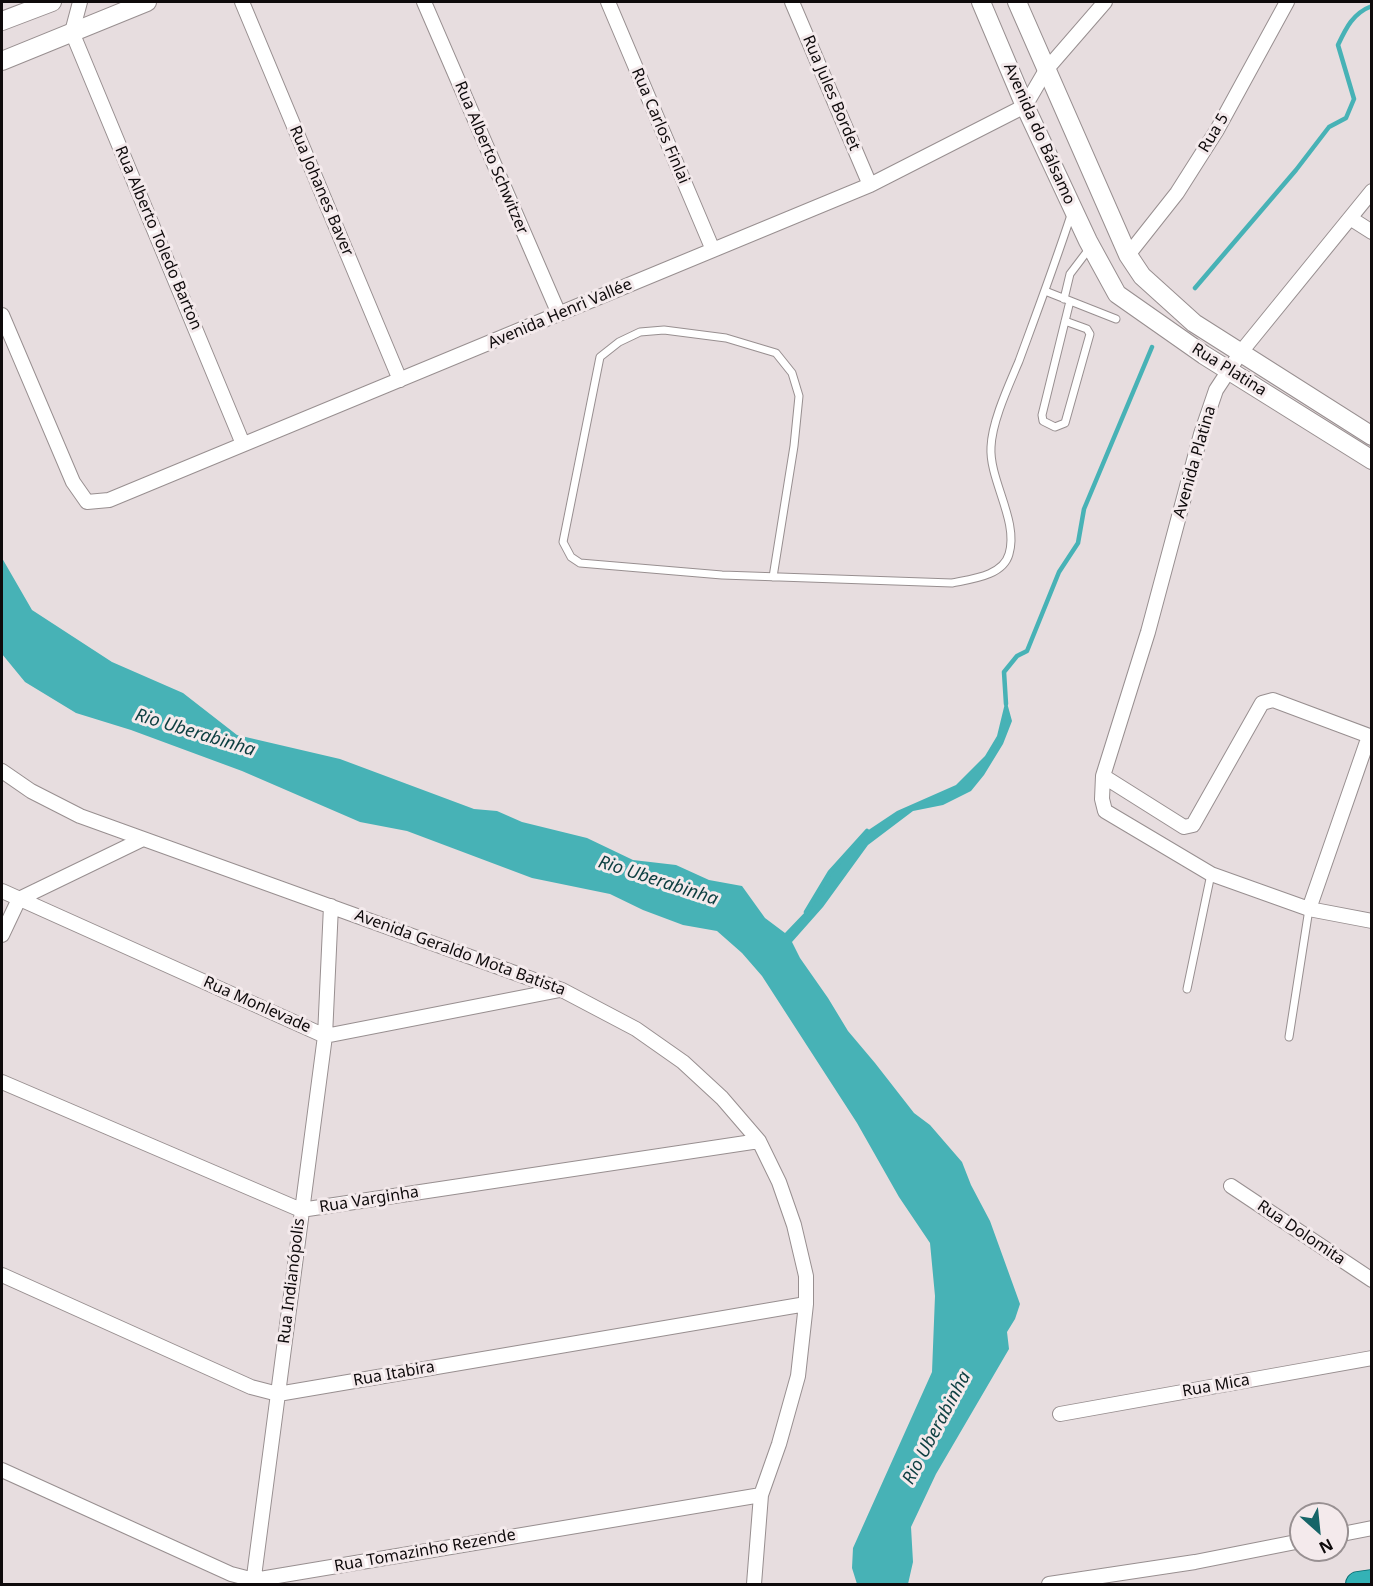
<!DOCTYPE html>
<html>
<head>
<meta charset="utf-8">
<style>
  body { margin:0 }
  #map { position:relative; width:1373px; height:1586px; overflow:hidden; background:#e7dddf; font-family:"Noto Sans",sans-serif }
  canvas { display:block }
  .frame { position:absolute; inset:0; border:3px solid #0e0a0b; pointer-events:none }
  .north { position:absolute; left:1289px; top:1502px; width:60px; height:60px; box-sizing:border-box; background:#f4eaec; border:2px solid #989092; border-radius:50%; rotate:153deg; font-size:16px; font-weight:700; line-height:24px; text-align:center; color:#0e0a0b }
  .north::after { content:''; display:block; margin:auto; width:21px; height:27px; background:#166568; clip-path:polygon(50% 0,100% 100%,50% 72%,0 100%) }
</style>
</head>
<body>
<div id="map">
<canvas width="1373" height="1586"></canvas>
<div class="frame"></div>
<div class="north">N</div>
</div>
<script>
const ctx = document.querySelector('canvas').getContext('2d');
ctx.lineJoin = 'round';
function fill(path, color) { ctx.fillStyle = color; ctx.fill(path, 'evenodd'); }
function trace(path, color, width, dash) { ctx.strokeStyle = color; ctx.lineWidth = width; ctx.lineCap = dash ? 'butt' : 'round'; ctx.setLineDash(dash || []); ctx.stroke(path); }
function drawText(font, color, halo, rows, align = 'center') {
  ctx.font = font + ' "Noto Sans",sans-serif'; ctx.lineWidth = 6; ctx.setLineDash([]); ctx.textBaseline = 'middle'; ctx.strokeStyle = halo; ctx.fillStyle = color; for (const [text, x, y, turn = 0] of rows) {
    ctx.save(); ctx.translate(x, y); ctx.rotate((+turn || 0) * Math.PI / 180); ctx.textAlign = isNaN(turn) ? turn : align; if (halo) ctx.strokeText(text, 0, 0); ctx.fillText(text, 0, 0); ctx.restore();
  }
}
fill(new Path2D(`
  M2 558 32 610 112 662 183 693 237 735 340 759 474 809 497 811 522 822 587 838 633 860 676 865 709 880 742 886 765 918 785 933 807 910 830 872 864 833 897 811 956 785 985 756 997 736 1006 699 1012 721 1003 744 984 775 971 791 943 805 913 811 868 845 823 907 792 942 800 958 828 998 848 1031 875 1063 914 1113 930 1125 962 1162 971 1185 990 1221 1020 1304 1015 1319 1007 1332 1009 1349 936 1474 911 1527 913 1562 908 1584H857L852 1568 853 1548 932 1372 935 1296 930 1243 899 1197 857 1123 762 976 742 953 717 931 683 925 643 910 610 894 532 878 407 831 360 822 242 771 131 730 76 713 25 682 2 654Z`), '#47b2b6');
trace(new Path2D(`
  M1195 288 1296 170 1329 127 1346 118 1354 99 1338 45C1346 28 1353 13 1372 6
  M1006 704 1004 672 1017 656 1027 651 1059 572 1078 543 1084 509 1152 347
  M806 912 830 872 867 831`), '#47b2b6', 4.5);
const service = new Path2D(`
  M1045 291 1116 319
  M1064 299 1070 274 1089 249
  M1065 321 1087 329 1090 334 1065 423 1055 427 1043 421 1042 415 1070 301
  M773 577 794 446 799 396 792 373 776 353 726 338 664 330 640 332 619 342 600 357 563 542 571 557 580 563 722 575 952 583C971 579 1003 576 1009 554 1019 521 989 480 991 447 992 421 1009 385 1019 361 1037 312 1055 264 1071 215
  M1187 989 1211 874
  M1289 1037 1309 909`);
const minor = new Path2D(`
  M80 2 72 32 243 444
  M242 2 400 380
  M424 2 559 314
  M608 2 713 250
  M792 2 870 185
  M1372 191 1241 352 1216 390 1201 434 1148 632 1103 776 1102 799 1105 811 1211 874 1309 909 1372 921
  M1350 218 1372 232
  M1128 255 1177 193 1217 130 1287 2
  M2 315 73 482 87 502 109 500 870 185 1025 106 1046 70 1105 2
  M2 771 31 791 80 816 562 990 636 1029 683 1062 722 1098 759 1141 779 1182 794 1225 806 1276V1304L798 1376 779 1444 761 1495 754 1584
  M1103 776 1184 827 1193 825 1262 703 1273 700 1372 737
  M2 891 325 1036 560 990
  M1309 909 1369 736
  M2 935 19 899 143 839
  M2 1082 301 1210 759 1141
  M1231 1186 1372 1280
  M2 1275 251 1387 278 1394 806 1304
  M1060 1414 1372 1358
  M2 1470 231 1574 254 1580 761 1495
  M1337 1535 1372 1528
  M253 1584 325 1036 331 906
  M1049 1584 1195 1562 1301 1541`);
const tertiary = new Path2D(`
  M981 2 1025 106 1088 241 1117 294 1204 355 1372 460
  M1017 2 1128 255 1142 276 1194 323 1372 436
  M2 21 52 2
  M2 61 147 2`);
const trunk = new Path2D(`
  M1358 1584 1372 1582`);
trace(service, '#988f90', 9);
trace(minor, '#988f90', 16);
trace(tertiary, '#988f90', 20);
trace(trunk, '#066a6e', 26);
trace(service, '#fff', 7);
trace(minor, '#fff', 14);
trace(tertiary, '#fff', 18);
trace(trunk, '#34b2b6', 24);
drawText('16px', '#0e0a0b', '#f4eaec', [
  ["Rua Jules Bordet",831,93,67],
  ["Rua Carlos Finlai",660,126,67],
  ["Rua 5",1214,133,-59],
  ["Avenida do Bálsamo",1039,134,66],
  ["Rua Alberto Schwitzer",491,158,67],
  ["Rua Johanes Baver",321,191,67],
  ["Rua Alberto Toledo Barton",158,238,67],
  ["Avenida Henri Vallée",560,314,-23],
  ["Rua Platina",1229,370,32],
  ["Avenida Platina",1195,462,-74],
  ["Avenida Geraldo Mota Batista",460,953,20],
  ["Rua Monlevade",257,1005,24],
  ["Rua Varginha",369,1200,-9],
  ["Rua Dolomita",1301,1233,34],
  ["Rua Indianópolis",292,1281,-83],
  ["Rua Itabira",394,1374,-10],
  ["Rua Mica",1216,1386,-10],
  ["Rua Tomazinho Rezende",425,1551,-10]
]);
drawText('italic 18px', '#0c3e40', '#f4eaec', [
  ["Rio Uberabinha",195,733,17],
  ["Rio Uberabinha",658,881,18],
  ["Rio Uberabinha",937,1428,-62]
]);
</script>
</body>
</html>
